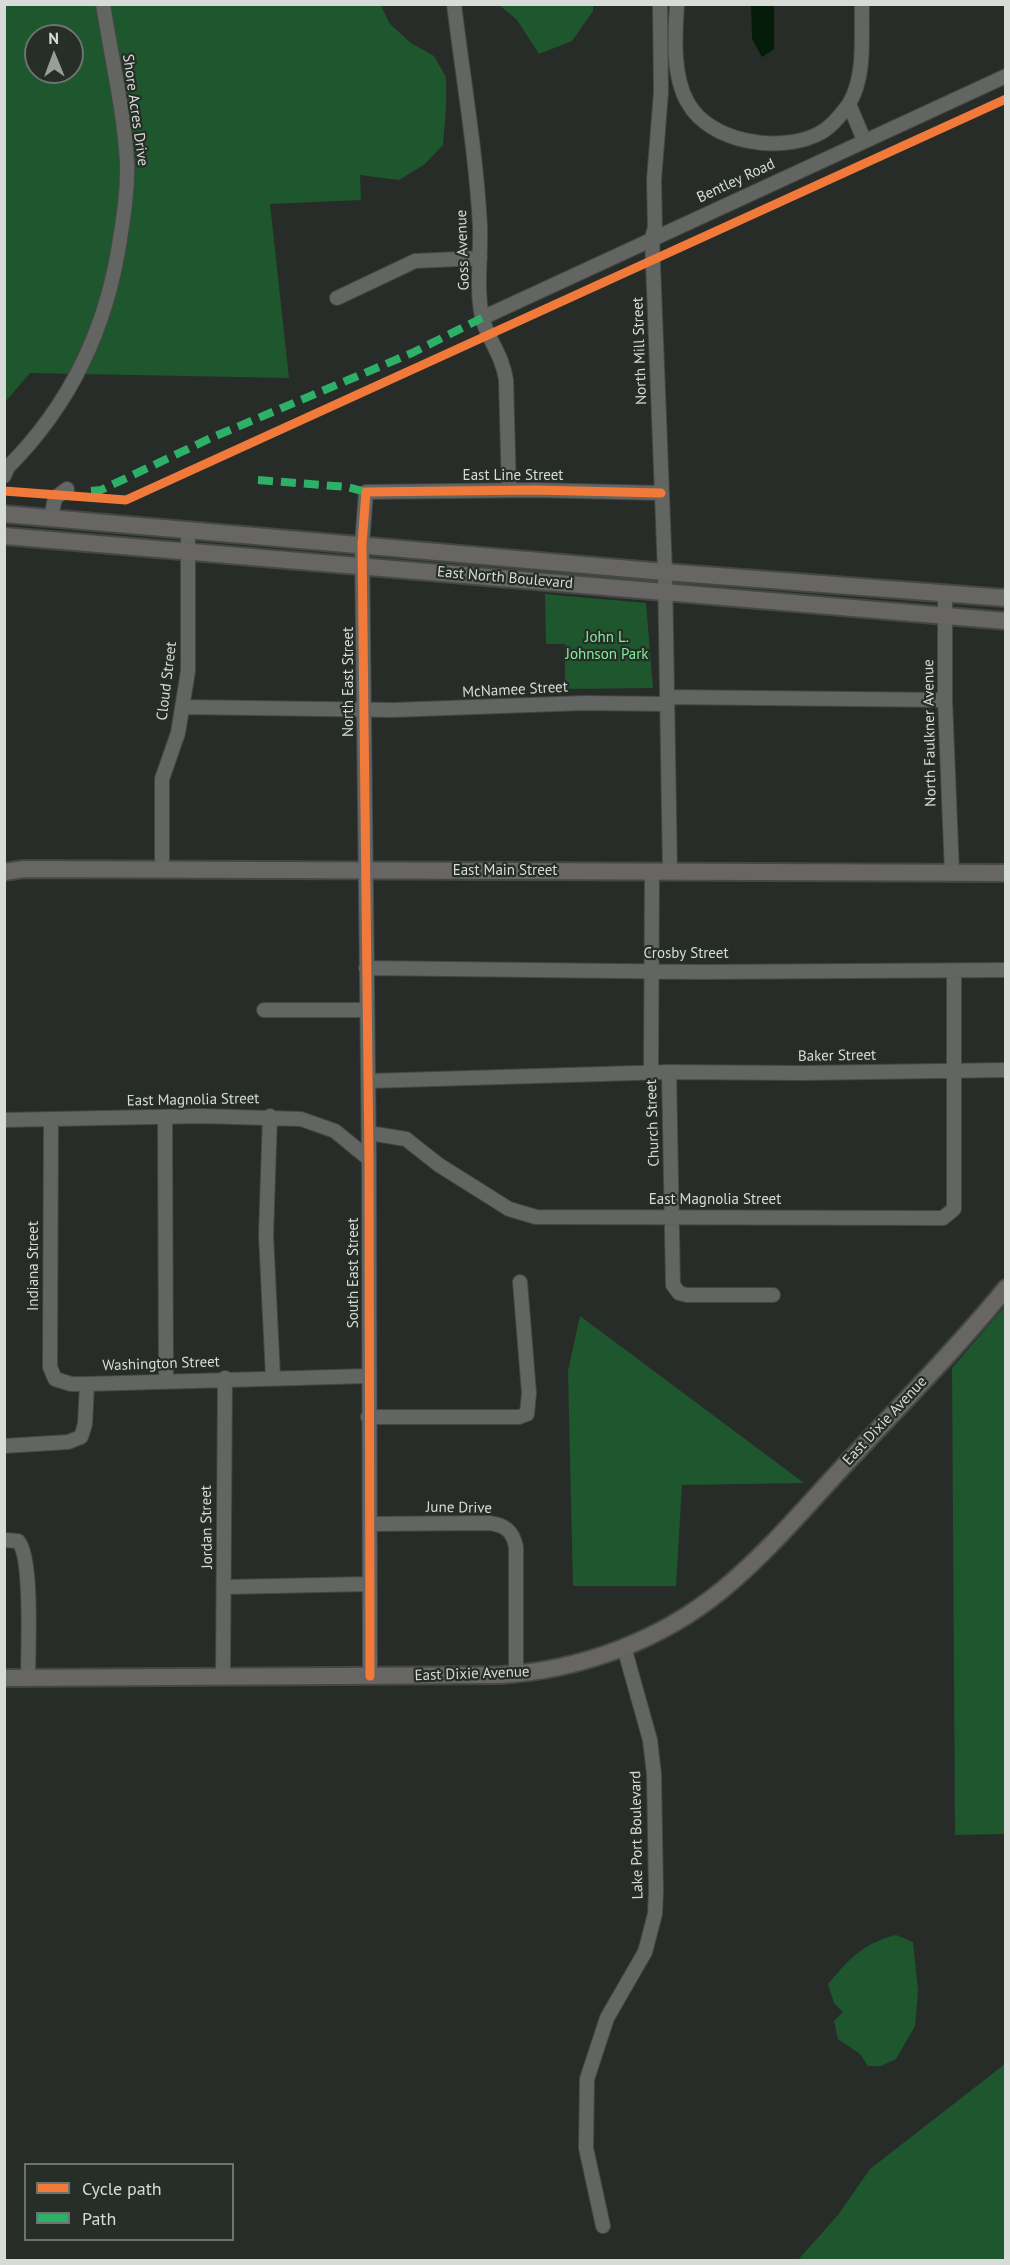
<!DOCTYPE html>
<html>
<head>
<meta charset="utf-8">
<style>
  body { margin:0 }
  #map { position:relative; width:1010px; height:2265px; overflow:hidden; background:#282c28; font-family:"PT Sans",sans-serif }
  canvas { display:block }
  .frame { position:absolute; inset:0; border:6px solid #d7dcd8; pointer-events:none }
  .legend { position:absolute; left:24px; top:2163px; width:210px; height:78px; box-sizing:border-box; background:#272d27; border:2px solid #6d736e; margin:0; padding:8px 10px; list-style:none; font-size:18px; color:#d7dcd8 }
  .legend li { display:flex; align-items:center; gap:12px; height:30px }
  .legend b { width:30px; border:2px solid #6d736e }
  .north { position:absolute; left:24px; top:24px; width:60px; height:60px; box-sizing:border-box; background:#272d27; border:2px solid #6d736e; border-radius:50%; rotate:359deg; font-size:16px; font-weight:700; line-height:24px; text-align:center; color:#d7dcd8 }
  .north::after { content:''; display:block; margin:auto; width:21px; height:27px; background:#9a9e9a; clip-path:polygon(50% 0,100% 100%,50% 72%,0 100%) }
</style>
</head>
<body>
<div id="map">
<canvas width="1010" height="2265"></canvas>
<div class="frame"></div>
<ul class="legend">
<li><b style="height:8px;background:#f17a3a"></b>Cycle path</li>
<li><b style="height:8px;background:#2db169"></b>Path</li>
</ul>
<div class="north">N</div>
</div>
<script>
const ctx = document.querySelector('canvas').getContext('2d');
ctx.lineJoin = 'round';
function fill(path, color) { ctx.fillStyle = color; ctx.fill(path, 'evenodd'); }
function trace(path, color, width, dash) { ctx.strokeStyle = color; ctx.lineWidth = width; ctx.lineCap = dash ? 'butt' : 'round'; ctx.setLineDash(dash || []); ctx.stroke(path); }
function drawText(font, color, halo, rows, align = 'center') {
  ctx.font = font + ' "PT Sans",sans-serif'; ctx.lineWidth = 4.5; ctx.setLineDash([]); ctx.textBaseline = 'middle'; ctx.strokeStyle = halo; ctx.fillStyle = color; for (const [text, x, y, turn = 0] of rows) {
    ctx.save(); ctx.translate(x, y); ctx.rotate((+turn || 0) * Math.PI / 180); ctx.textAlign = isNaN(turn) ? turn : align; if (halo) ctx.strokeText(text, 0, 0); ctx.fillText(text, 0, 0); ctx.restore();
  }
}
fill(new Path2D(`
  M5 5H381L389 23 411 43 434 56 446 77V108L443 145 425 164 399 180 360 175 361 200 270 204 289 378 30 373 5 402ZM36 36H72V72H36Z
  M499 5H593V11L572 41 539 54 517 20Z
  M545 594 646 603 653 688 565 689V644H546Z
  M1005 1306V1834L955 1835 952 1368Z
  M580 1316 804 1483 682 1485 676 1586H573L568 1371Z
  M896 1935 913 1942 918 1991 915 2026 896 2059 881 2066H868L860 2054 838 2039 834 2021 843 2012 834 2003 828 1984C850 1958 862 1944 896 1935Z
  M1005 2064V2260H798L838 2215 870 2169Z`), '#1e562d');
fill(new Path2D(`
  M751 5H774V49L762 57 752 39Z`), '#051c0a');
const minor = new Path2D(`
  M454 4C463 78 476 152 480 226 481 256 476 288 482 317 487 339 502 353 506 380L509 490
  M660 4 661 92 654 180 655 227 652 238 665 572 670 872
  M677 4C675 35 672 76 688 103 710 142 777 153 816 135 830 129 840 116 849 104
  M862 4C861 38 866 75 849 104L864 140
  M337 298 415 261 480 258
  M482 318 1006 76
  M4 476 8 467C71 404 107 327 120 239 124 214 128 188 127 162 124 110 111 56 103 4
  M51 518 55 498 67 489
  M945 593V700L952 873
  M667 697 945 700
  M183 707 393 710 584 703 667 704
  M162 870V779L178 733 188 671V529
  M366 968 700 972 1006 970
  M264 1010H367
  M651 1072 652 872
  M669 1072 673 1285 679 1293 687 1295H773
  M368 1081 669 1072 803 1073 1006 1070
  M270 1116 266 1235 273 1377
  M165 1117 166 1380
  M4 1120 201 1116 301 1119 335 1131 369 1159
  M51 1120 50 1367 55 1379 71 1384H87L368 1376
  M369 1133 406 1139 439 1165 509 1209 536 1217 943 1218 954 1209V971
  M368 1417H519L527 1414 529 1393 520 1282
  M4 1446 68 1442 81 1437 85 1424 87 1384
  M370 1524 489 1523C505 1525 513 1531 516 1547V1674
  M4 1540 18 1541C33 1557 28 1651 28 1678
  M225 1587 369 1584
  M223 1676 225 1378
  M370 1676 369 1159 362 544 366 492 534 490 661 493
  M603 2226 586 2148 587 2079 607 2018 645 1952 655 1914 656 1891 654 1774 650 1740 624 1647`);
const major = new Path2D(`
  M4 514 665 572 1006 598
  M4 536 1006 621
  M4 872 24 869 1006 873
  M4 1678 501 1675C580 1670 660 1641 722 1590 771 1550 812 1499 856 1453 906 1399 959 1346 1006 1288`);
trace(minor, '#444845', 16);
trace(major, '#444845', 20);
trace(minor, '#636563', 14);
trace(major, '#676664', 16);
trace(new Path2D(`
  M258 480 347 487 366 492
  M91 491 101 490 211 438 412 353 482 318`), '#2db169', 8, [15, 8]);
trace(new Path2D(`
  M4 491 126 500 1006 99
  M370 1676 369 1159 362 544 366 492 534 490 661 493`), '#f17a3a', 9);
drawText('15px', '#d7dcd8', '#272d27', [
  ["Shore Acres Drive",135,110,82],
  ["Bentley Road",736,181,-25],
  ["Goss Avenue",463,250,-92],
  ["North Mill Street",640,351,-92],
  ["East Line Street",513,476],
  ["East North Boulevard",505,578,5],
  ["Cloud Street",167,681,-83],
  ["North East Street",349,682,-90],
  ["McNamee Street",515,690,-3],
  ["North Faulkner Avenue",930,733,-91],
  ["East Main Street",505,871],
  ["Crosby Street",686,954],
  ["Baker Street",837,1056,-1],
  ["East Magnolia Street",193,1100,-1],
  ["Church Street",653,1123,-92],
  ["East Magnolia Street",715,1200],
  ["Indiana Street",34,1266,-90],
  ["South East Street",354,1273,-90],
  ["Washington Street",161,1364,-2],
  ["East Dixie Avenue",885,1421,-47],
  ["June Drive",459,1508,1],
  ["Jordan Street",207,1527,-91],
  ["East Dixie Avenue",472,1674,-2],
  ["Lake Port Boulevard",637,1835,-91]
]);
drawText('15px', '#81f199', '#272d27', [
  ["John L.",607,638],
  ["Johnson Park",607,655]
]);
</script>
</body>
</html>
